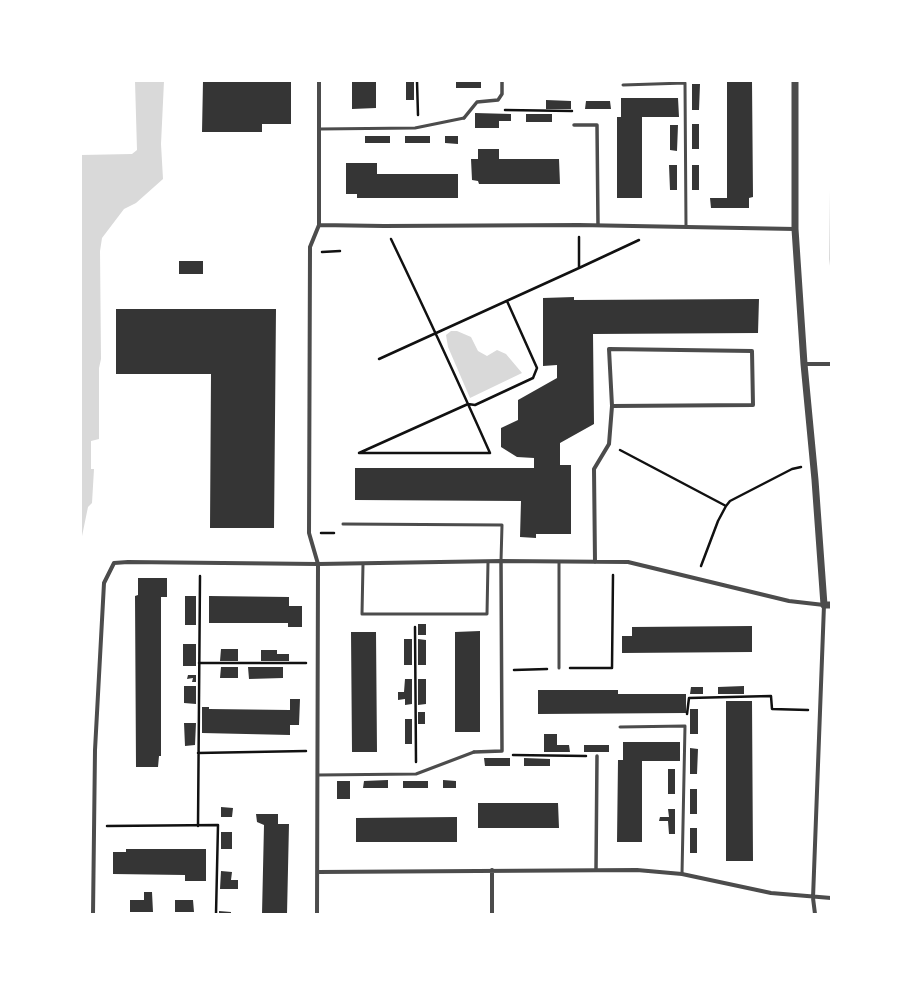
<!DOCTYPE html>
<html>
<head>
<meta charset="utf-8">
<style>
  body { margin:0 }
  #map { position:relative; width:912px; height:995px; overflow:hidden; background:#fff; font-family:Literata,serif }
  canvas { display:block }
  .frame { position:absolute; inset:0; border:82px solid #fff; pointer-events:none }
</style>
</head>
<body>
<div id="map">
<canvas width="912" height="995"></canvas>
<div class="frame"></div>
</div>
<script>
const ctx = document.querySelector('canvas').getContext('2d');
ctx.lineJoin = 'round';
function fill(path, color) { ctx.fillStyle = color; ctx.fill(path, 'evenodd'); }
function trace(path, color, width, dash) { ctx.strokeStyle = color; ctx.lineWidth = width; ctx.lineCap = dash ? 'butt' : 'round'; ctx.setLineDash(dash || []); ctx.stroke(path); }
fill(new Path2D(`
  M135 81H164L161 144 163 179 136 203 124 209 102 238 100 251 101 359 99 368V439L91 441V469H94L92 503 88 507 81 541V155L132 154 137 150Z
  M831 119V273L829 259Z
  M451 331H457L471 337 478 351 487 356 497 350 506 354 522 373 470 398 448 347 446 335Z`), '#d9d9d9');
fill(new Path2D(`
  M203 81H291V124H262V132H202Z
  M352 81H376V108L352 109Z
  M406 81H414V100H406Z
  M456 81H481V88H456Z
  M727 81H752L753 197 749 198V208H711L710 198H727Z
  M692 84H700L699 110H692Z
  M621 98H678L679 117H642V198H617V117H621Z
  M546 100 571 101V109H546Z
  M586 101H610L611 109H585Z
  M475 113 511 114V121H499V128H475Z
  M526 114H552V122H526Z
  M692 124H699V149H692Z
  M670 125H678L677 151 670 150Z
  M365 136H390V143H365Z
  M405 136H430V143H405Z
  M445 136H458V144L445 143Z
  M478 149H499V159H559L560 184H479L478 181 472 180 471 159H478Z
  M346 163H377V174H458V198H357V194H346Z
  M669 165H677V190H670Z
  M692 165H699V190H692Z
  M179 261H203V274H179Z
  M574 297V300L759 299 758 333 593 334 594 424 560 443V465H571V534H536V538L520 537 521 501 355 500V468H534V458L517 457 501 447V428L518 420V400L557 378V365L543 366V298Z
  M116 309H276L274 528H210L211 374H116Z
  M138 578H167V597H161V756H159L158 767H136L135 596 138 595Z
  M185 596H196V625H185Z
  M209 596 289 597V606H302V627H288V623H209Z
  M418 624H426V635H418Z
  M752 626V652L622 653V636H632V627Z
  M480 631V732H455V632Z
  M351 632H376L377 752H352Z
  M404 639H412V665H404Z
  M418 639 426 640V665H418Z
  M183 644H196V666H183Z
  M221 649H238V661H220Z
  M261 650H277V654H289V661H261Z
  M221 667H238V678H220Z
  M248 667H283V678L249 679Z
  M188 675H196V682H192L193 678 187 679Z
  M405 679H412V704L405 705V699L398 700V692H404Z
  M418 679H426V704L418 705Z
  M184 686H196V704L184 703Z
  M744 686V694H718V687Z
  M691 687H703V694H690Z
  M538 690H618V694H686V713L538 714Z
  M290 699H300L299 725H290V735L202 733V707H209V709L290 710Z
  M726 701H752L753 861H726Z
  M690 709H698V734H690Z
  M418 712H425V724H418Z
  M405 719H412V744H405Z
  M184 723H196L195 745 185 746Z
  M544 734H557V745H569L570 752H544Z
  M623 742H680V761H642V842H617L618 760H623Z
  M584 745H609V752H584Z
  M690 748 698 749 697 774H690Z
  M484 758H510V766H485Z
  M524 758 550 759V766H524Z
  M668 769H675V794H668Z
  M388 780V788H363L364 781Z
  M443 780 456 781V788H443Z
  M337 781H350V799H337Z
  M403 781H428V788H403Z
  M690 789H697V814H690Z
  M478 803H558L559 828H478Z
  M221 807 233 808 232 817H221Z
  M668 809H675V834H669L668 821H659L660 817H669Z
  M256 814H278V824H289L287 914H262L264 825 257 822Z
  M457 817V842H356V818Z
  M690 828H697V853H690Z
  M221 832H232V849H221Z
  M126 849H206V881H185V875L113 874V852H126Z
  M221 871 232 872 231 880H238V889H220Z
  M144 892H152L153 912H130V900H144Z
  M175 900H193L194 912H175Z
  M219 911 231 912V914H219Z`), '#353535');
trace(new Path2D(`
  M417 81 418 115
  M505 110 572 111
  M391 239C425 310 458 381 490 453H359L468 404 475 405 533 378 537 368 507 301
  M322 252 340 251
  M579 268 639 240
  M379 359 579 268V237
  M620 450 726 506 730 501 792 469 801 467
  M321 533H334
  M701 566 718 521 726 506
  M415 627 416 762
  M199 663H306
  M570 668H612L613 575
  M514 670 547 669
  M687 714 689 698 771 696 772 709 808 710
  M198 753 306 751
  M513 755 586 756
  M107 826 218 825 216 914
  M198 826 200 576`), '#111', 2.5);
trace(new Path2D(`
  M623 85 685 83 686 227
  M319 129 415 128 464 118
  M343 524 502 525 501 561
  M559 562V668
  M363 564 362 614H487L488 562
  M620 727 685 726 682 874
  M318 775 416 774 474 752`), '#4c4c4c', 3);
trace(new Path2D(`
  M464 118 477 102 498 100 502 94V81
  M574 125H597L598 225
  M474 752 502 751 501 561
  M596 869 597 756`), '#4c4c4c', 3.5);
trace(new Path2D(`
  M319 81V225L384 226 579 225 795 229
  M804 364H831
  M595 562 594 469 609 444 612 406 609 349 752 351 753 405 612 406
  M318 872 637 870 682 874 771 893 831 898
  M93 914 95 750 104 583 114 563 128 562 318 564 501 561 628 562 789 601 824 605 813 898 815 914
  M317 914 318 564 309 533 310 247 319 225
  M492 914V870`), '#4c4c4c', 4);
trace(new Path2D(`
  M795 81V229L804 364 815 480 824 605H831`), '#4c4c4c', 7);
</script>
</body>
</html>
